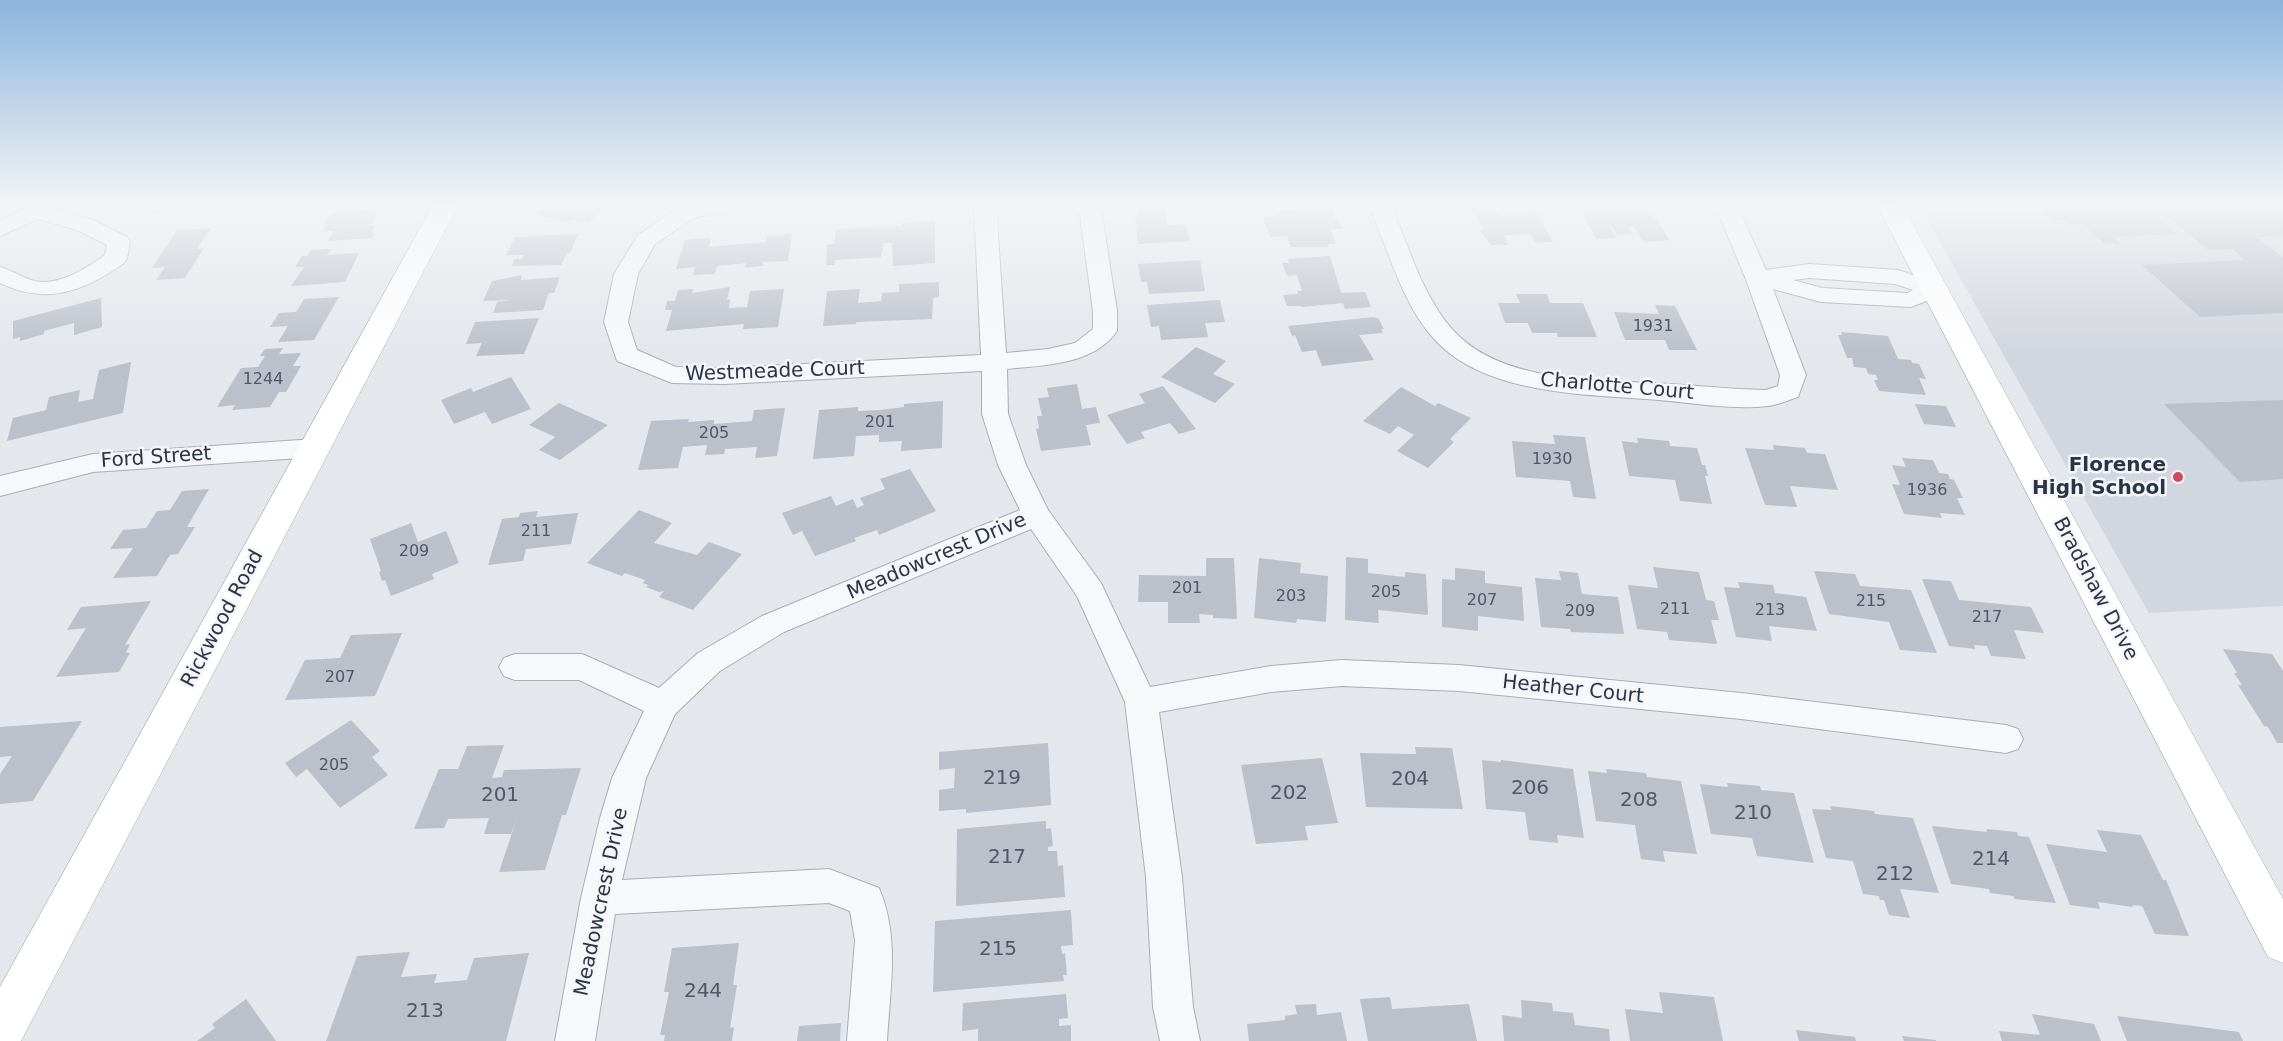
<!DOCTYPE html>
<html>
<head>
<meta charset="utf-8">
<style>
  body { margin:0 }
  canvas { display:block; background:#e4e7ec }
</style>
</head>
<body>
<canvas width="2283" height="1041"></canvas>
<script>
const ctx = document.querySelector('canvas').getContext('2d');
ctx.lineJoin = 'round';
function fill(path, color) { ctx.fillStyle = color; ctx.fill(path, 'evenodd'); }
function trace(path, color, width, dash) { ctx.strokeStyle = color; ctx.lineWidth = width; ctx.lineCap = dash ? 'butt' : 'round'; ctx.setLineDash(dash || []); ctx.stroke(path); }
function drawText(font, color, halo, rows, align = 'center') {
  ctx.font = font + ' "DejaVu Sans",sans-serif'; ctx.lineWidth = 5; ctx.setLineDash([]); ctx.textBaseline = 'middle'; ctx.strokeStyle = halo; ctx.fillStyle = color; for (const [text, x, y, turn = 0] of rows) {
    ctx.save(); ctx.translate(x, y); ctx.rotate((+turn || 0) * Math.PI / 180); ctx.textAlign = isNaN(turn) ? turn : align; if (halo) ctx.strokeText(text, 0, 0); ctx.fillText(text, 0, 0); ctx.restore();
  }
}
fill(new Path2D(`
  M1919 205H2283V606L2149 613Z`), '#d2d6de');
fill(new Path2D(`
  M153 205H185V206L153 214Z
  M544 205H606L588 223 572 220 569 222 533 214Z
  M1131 205H1164L1168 225 1186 224 1190 241 1138 244 1135 215H1138L1137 207H1131Z
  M1299 205H1332L1336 215 1330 216 1332 220H1338L1342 229H1330L1336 244H1328L1329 247H1291L1287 236 1270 237 1263 217 1277 216 1275 210H1301Z
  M1576 205H1595L1605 206 1607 209 1623 208 1621 205H1646L1670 240 1644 242 1634 227H1629L1633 234 1617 235 1612 227 1610 228 1617 238 1597 239Z
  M2049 205H2283V236L2257 237 2283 258V313L2200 317 2142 265 2245 260 2233 249 2208 250 2167 216H2157L2177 234 2114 237 2120 243H2104L2082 224 2070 225 2064 220 2053 221 2039 208 2051 207Z
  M1494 206 1500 216 1533 212 1537 214 1553 242 1536 243 1530 234 1503 235 1508 245H1491L1480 230H1484L1472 207Z
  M381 208 370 226H375L371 233 375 232 372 238 328 241 334 231H322L331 213Z
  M935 221V263L893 266 892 243H884L881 257 835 260 834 265H826L827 245 834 244 836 229 902 226V223Z
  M211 228 197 249 204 248 185 278 156 280 165 267 152 268 177 230Z
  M578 234 570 253H567L561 265 512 266 514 259H522L524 255H506L515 237Z
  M792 234 788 261 763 262V266L745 268 746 263 717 266 715 274 693 275 695 267 676 269 685 240 711 238 709 247 766 242 767 236Z
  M331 249 327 255 359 253 345 282 291 286 304 267H295L302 256H307L311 250Z
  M1330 256 1341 293 1365 292 1371 307 1345 309 1343 303 1302 307 1301 306H1287L1283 295 1298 294 1297 291H1302L1297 275 1287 276 1282 263H1289L1288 259Z
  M1200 260 1205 291 1149 294 1147 282H1141L1138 264Z
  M522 275 521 280 560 277 554 293H549L543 310 493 313 497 302 511 300 483 301 492 281Z
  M939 282V297L933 298 932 319 856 322V324L823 326 827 291 860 289 858 303 881 301 882 293 899 292V284Z
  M730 287 727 300 730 299 729 308 747 307 750 291 784 289 778 327 743 329 744 324 666 331 672 310H665L667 301H675L678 290 693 289 692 293Z
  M1516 294H1547L1550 303H1583L1597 337H1558L1557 333H1532L1528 323H1505L1498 303H1520Z
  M339 297 314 340 278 342 288 326 270 327 279 313 296 312 304 299Z
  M101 298 102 327 74 335V323L44 331V334L20 341V337L13 339V321Z
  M1220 300 1225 322 1205 323 1208 337 1161 340 1159 326 1151 327 1147 305Z
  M1655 305 1675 306 1697 350H1669L1665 340H1625L1614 312 1659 314Z
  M1374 317 1379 319 1384 329H1381L1383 333 1359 335 1374 360 1322 366 1316 350 1302 352 1295 335 1292 336 1288 326Z
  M539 318 524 354 476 356 482 343 466 344 475 322Z
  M1841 332 1888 336 1898 359 1911 360 1912 363 1919 364 1926 379 1919 378 1926 395 1879 391 1874 380H1878L1876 375 1868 374 1866 368 1854 367 1852 358H1847L1838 335H1842Z
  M1196 347 1226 361 1213 374 1235 384 1215 403 1161 377Z
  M283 348 279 354 301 353 293 366H301L286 392H279L270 407 232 410 235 405 217 407 241 368 258 367 265 356H260L265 349Z
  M131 362 123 413 7 441 13 418 46 410 49 397 80 390 78 402 93 399 99 370Z
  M511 377 531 409 492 424 485 412 454 424 441 400 471 388 473 392Z
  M1077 384 1082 409 1096 407 1100 423 1086 425 1091 445 1041 451 1036 429 1039 428 1037 416H1042L1038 398 1049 397 1047 388Z
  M1163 386 1196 429 1179 434 1170 423 1141 432 1145 438 1127 444 1107 415 1145 403 1139 394Z
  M1401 387 1435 406 1438 403 1471 418 1450 439 1454 442 1428 468 1397 451 1414 435 1398 426 1390 434 1363 421Z
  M2283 400V479L2240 482 2164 404Z
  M943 401 942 448 901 451 902 441 879 442V435L856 436 854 456 813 459 819 410 858 407V411L880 410 904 407V404Z
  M559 403 608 425 560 460 539 450 555 437 529 425Z
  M1915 404 1946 406 1956 427 1924 424Z
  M785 408 777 456 755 458 757 447 725 449 724 454 705 455 707 445 683 447 678 468 638 470 651 421 689 419 688 422 714 420V424L752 421 754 410Z
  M1553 435 1585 437 1596 499 1573 497 1570 481 1516 477 1512 441 1555 444Z
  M1637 438 1669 441 1670 446 1697 448 1702 465H1705L1708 476H1705L1712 504 1680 501 1675 480 1629 476 1622 441 1638 443Z
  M1773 445 1805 448 1807 453 1825 454 1838 490 1790 486 1797 507 1765 505 1745 448 1774 450Z
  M1902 458 1933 460 1939 473 1948 474 1950 479 1954 480 1963 498H1957L1965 515 1940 513 1942 518 1904 514 1892 484 1900 485 1892 465 1906 467Z
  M910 469 936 511 879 535 877 530 854 538 856 541 815 556 802 531 793 535 782 513 831 496 836 506 853 499 857 508 864 505 860 498 885 489 880 479Z
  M209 489 187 527H195L178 554 170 555 157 576 113 578 133 548 110 549 123 530 146 528 157 511 170 510 182 491Z
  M639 510 672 523 654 543 697 555 709 542 742 554 693 610 659 597 664 591 659 592 646 587 648 585 643 583 645 580 625 573 622 576 587 563Z
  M538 511 536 517 578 513 571 544 526 549 523 561 488 565 502 519 519 517 520 513Z
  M411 523 418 542 446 531 459 563 432 574 434 579 391 596 385 580 382 581 379 572 381 571 370 539Z
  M1346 557 1368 559V573L1405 577V572L1426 574 1428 615 1378 610 1379 623 1345 620Z
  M1206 558H1234L1237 619 1213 618V615L1199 614 1200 623H1168V602H1138L1139 575 1206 576Z
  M1259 558 1301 563 1300 573 1328 576 1326 622 1297 619 1296 623 1254 618Z
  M1653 567 1699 572 1706 600 1714 601 1719 620H1711L1717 644 1669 640 1667 632 1637 629 1628 585 1658 588Z
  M1455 568 1485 571V583L1522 587 1524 621 1478 616V631L1442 627V579L1455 580Z
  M1559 571 1578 573 1582 594 1618 597 1624 634 1571 632 1570 629 1541 627 1535 578 1561 580Z
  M1814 571 1855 574 1860 586 1911 590 1937 653 1900 650 1889 622 1829 614Z
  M1922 579 1951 581 1959 600 2031 607 2044 633 2014 630 2026 659 1991 656 1987 646 1974 645 1975 649 1949 646Z
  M1738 582 1773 585 1775 593 1806 597 1817 631 1769 626 1772 641 1736 637 1724 587 1740 588Z
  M151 601 125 645 130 644 126 653H130L119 672 56 677 86 628 67 630 81 607Z
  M402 633 375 696 285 700 305 660 340 658 351 635Z
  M2223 649 2272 654 2283 671V743H2277L2268 727 2264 726 2238 685H2242L2234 673H2237Z
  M351 720 380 751 372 757 388 775 340 808 307 769 296 777 285 763Z
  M82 721 33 801 0 804V774L12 756 0 757V727Z
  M1048 743 1051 805 966 813V809L939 811V790L954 788 955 768 939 770V752Z
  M504 745 492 778 502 777 504 770 581 768 566 815H562L545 870 499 872 517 818 511 834H484L489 818 448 819 444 828 414 829 439 769H458L467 746Z
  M1415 747 1452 748 1463 809 1366 807 1360 753 1416 754Z
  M1322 758 1338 823 1305 826 1308 840 1256 844 1241 765Z
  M1482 760 1501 762V760L1573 769 1584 838 1557 835 1558 843 1529 840 1525 812 1486 809Z
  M1606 769 1646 773 1647 777 1681 781 1697 854 1663 851 1665 862 1641 859 1635 825 1596 821 1588 771 1607 773Z
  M1727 783 1760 786 1761 790 1794 793 1814 863 1757 856 1752 838 1711 834 1700 784 1728 787Z
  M1830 806 1874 811 1875 814 1913 818 1939 893 1900 889 1910 918 1889 915 1884 900H1880L1879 896 1863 894 1853 861 1826 858 1812 809 1832 810Z
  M1046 821V829L1051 828 1053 846 1048 847V851H1057L1058 866 1063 865 1065 897 956 906 957 829Z
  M1932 826 1987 832 1986 829 2017 832 2018 836 2029 837 2056 903 2015 899 2013 896 1990 893 1989 889 1951 884Z
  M2097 830 2141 835 2163 880H2166L2189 936 2155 934 2142 906 2132 905 2133 907 2098 902 2100 909 2070 905 2046 844 2107 852Z
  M1071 910 1073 945 1061 946 1062 954 1065 953 1067 975H1063L1064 981 933 992 935 921Z
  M739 943 733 985H737L730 1028 734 1027 732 1041H664L665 1035H660L669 992H664L672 948Z
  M410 952 401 977 437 974 434 983 467 980 474 958 529 953 506 1041H326L357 956Z
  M1659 992 1714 997 1723 1041H1630L1625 1009 1663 1013Z
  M1066 994 1068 1018 1059 1019V1026L1071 1025V1041H978V1029L962 1031 963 1003Z
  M1390 997 1392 1009 1469 1004 1477 1041H1368L1360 999Z
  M246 999 276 1041H197L215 1028 212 1024Z
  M1521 1000 1552 1003 1553 1011 1573 1013 1575 1025 1609 1029 1610 1041H1504L1502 1015 1522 1018Z
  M1316 1004 1317 1015 1341 1012 1347 1041H1249L1247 1024 1285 1020V1016L1297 1014 1295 1005Z
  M2032 1014 2094 1024 2101 1041H2002L1999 1031 2040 1035Z
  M2117 1016 2239 1032 2243 1041H2127Z
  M841 1023 840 1041H797L799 1026Z
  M1796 1030 1855 1037 1856 1041H1799Z
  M1902 1036 1936 1040V1041H1904Z`), '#bbc0ca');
const street = new Path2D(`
  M32 205H60L56 210 93 220 127 237 130 242 127 258 124 263C84 291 47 306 0 283V267C11 270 20 276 31 280 57 288 85 269 105 255L107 245 77 230 38 219 0 236V221Z
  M693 205H736L733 210 693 218 655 244 638 274 628 322 637 350 676 367 724 368 981 355 974 205H996L1006 353 1048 349 1075 343 1093 329V311L1080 215 1073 205H1095L1102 215 1117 311V331C1094 365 1044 365 1007 369L1008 414 1026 465 1048 510 1101 583 1150 687 1271 666 1342 660 1459 665 1741 693 2006 725 2018 729 2023 739 2018 749 2006 753 1741 719 1459 691 1342 686 1271 692 1159 712 1182 877 1193 1007 1200 1041H1160L1153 1007 1146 877 1125 702 1077 596 1031 529 784 632 720 671 675 714 646 778 622 880 829 869 879 888C900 936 890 990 887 1041H847L855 940 850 911 829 903 615 914 595 1041H555L581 898 600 818 612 778 644 711 579 680H515L504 676 499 667 504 658 515 654H582L659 688 698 653 762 616 1020 510 998 465 982 414V371L724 384 672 383 617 361 604 322 614 274 638 235 678 208Z
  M1369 205H1391C1408 245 1422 294 1451 328 1497 381 1584 379 1648 383 1678 384 1708 387 1739 389L1766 390 1778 386 1780 375 1745 277 1715 205H1737L1766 270 1809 264 1898 270 1942 285 1946 290 1942 295 1911 307 1821 302 1773 289 1806 375 1798 397C1788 400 1778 405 1768 406 1734 410 1692 403 1659 400 1588 394 1487 396 1435 340 1402 304 1388 249 1369 205ZM1809 278 1895 284 1913 290 1908 293 1822 288 1793 280Z
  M315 439 325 442 328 448 325 454 315 457 93 472 0 496V476L93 454Z`);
const secondary = new Path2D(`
  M433 205H458L21 1041H0V987Z
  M1877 205H1902L2283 899V963L2268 957Z`);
trace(street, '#a9aeb7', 2);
trace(secondary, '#a9aeb7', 1);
fill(street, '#f7f8fa');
fill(secondary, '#fff');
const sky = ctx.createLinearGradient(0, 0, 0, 351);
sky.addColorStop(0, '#8bb4dd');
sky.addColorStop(0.58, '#f3f4f6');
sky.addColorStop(1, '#f3f4f600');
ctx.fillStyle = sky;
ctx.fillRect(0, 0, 2283, 351);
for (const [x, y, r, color] of [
  [2178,477,6,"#d1495b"]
]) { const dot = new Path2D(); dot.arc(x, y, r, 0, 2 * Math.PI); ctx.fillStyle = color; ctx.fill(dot); trace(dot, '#f4f6f9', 2); }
drawText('16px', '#4f5766', null, [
  ["1931",1653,327],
  ["1244",263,380],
  ["201",880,423],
  ["205",714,434],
  ["1930",1552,460],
  ["1936",1927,491],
  ["211",536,532],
  ["209",414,552],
  ["201",1187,589],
  ["205",1386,593],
  ["203",1291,597],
  ["207",1482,601],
  ["215",1871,602],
  ["211",1675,610],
  ["213",1770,611],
  ["209",1580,612],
  ["217",1987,618],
  ["207",340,678],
  ["205",334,766]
]);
drawText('20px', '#2b3445', '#f4f6f9', [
  ["Westmeade Court",775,372,-2],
  ["Charlotte Court",1617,387,5],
  ["Ford Street",156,458,-4],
  ["Meadowcrest Drive",937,557,-23],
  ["Bradshaw Drive",2095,589,62],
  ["Rickwood Road",223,619,-62],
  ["Heather Court",1573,690,6],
  ["Meadowcrest Drive",602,902,-78]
]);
drawText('bold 20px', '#2b3445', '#f4f6f9', [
  ["Florence",2166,466],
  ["High School",2166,489]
], 'right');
drawText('20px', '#4f5766', null, [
  ["219",1002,779],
  ["204",1410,780],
  ["206",1530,789],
  ["202",1289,794],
  ["201",500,796],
  ["208",1639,801],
  ["210",1753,814],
  ["217",1007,858],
  ["214",1991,860],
  ["212",1895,875],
  ["215",998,950],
  ["244",703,992],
  ["213",425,1012]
]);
</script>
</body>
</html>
